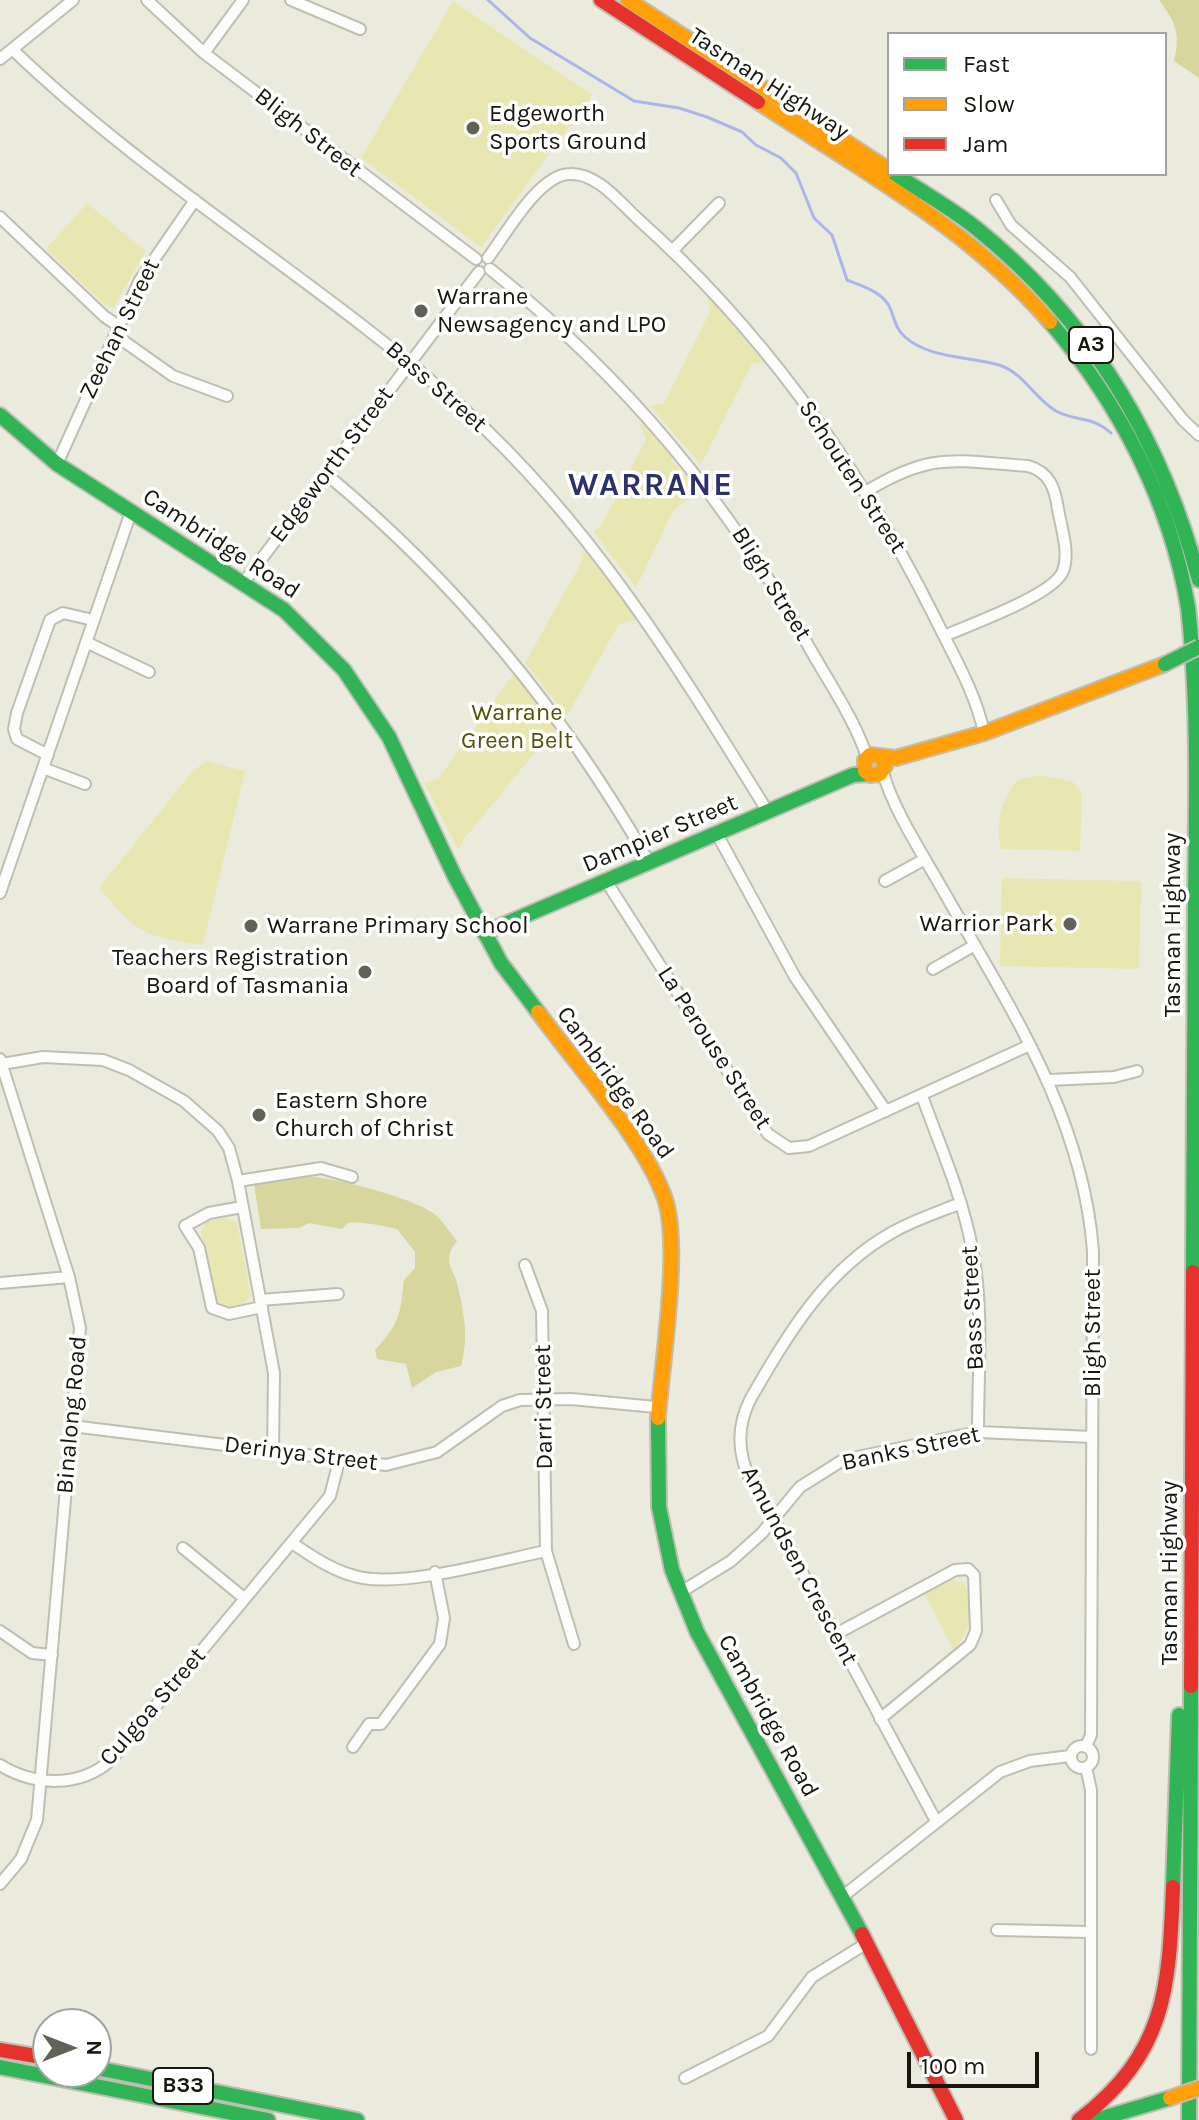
<!DOCTYPE html>
<html>
<head>
<meta charset="utf-8">
<style>
  body { margin:0 }
  #map { position:relative; width:1199px; height:2120px; overflow:hidden; background:#ebebdd; font-family:Karla,sans-serif }
  canvas { display:block }
  .legend { position:absolute; left:887px; top:32px; width:280px; height:144px; box-sizing:border-box; background:#fff; border:2px solid #a2a29f; margin:0; padding:10px 14px; list-style:none; font-size:24px; color:#17170e }
  .legend li { display:flex; align-items:center; gap:16px; height:40px }
  .legend b { width:40px; border:2px solid #a2a29f }
  .north { position:absolute; left:32px; top:2008px; width:80px; height:80px; box-sizing:border-box; background:#fff; border:2px solid #a2a29f; border-radius:50%; rotate:90deg; font-size:22px; font-weight:700; line-height:32px; text-align:center; color:#17170e }
  .north::after { content:''; display:block; margin:auto; width:28px; height:36px; background:#616156; clip-path:polygon(50% 0,100% 100%,50% 72%,0 100%) }
  .scale { position:absolute; left:907px; top:2052px; width:132px; height:36px; box-sizing:border-box; border:4px solid #17170e; border-top:0; padding-left:10px; font-size:24px; line-height:28px; white-space:nowrap; color:#17170e; -webkit-text-stroke:6px #fff; paint-order:stroke }
</style>
</head>
<body>
<div id="map">
<canvas width="1199" height="2120"></canvas>
<ul class="legend">
<li><b style="height:10px;background:#30b455"></b>Fast</li>
<li><b style="height:10px;background:#ff9f0a"></b>Slow</li>
<li><b style="height:10px;background:#e5322d"></b>Jam</li>
</ul>
<div class="north">N</div>
<div class="scale">100 m</div>
</div>
<script>
const ctx = document.querySelector('canvas').getContext('2d');
ctx.lineJoin = 'round';
function fill(path, color) { ctx.fillStyle = color; ctx.fill(path, 'evenodd'); }
function trace(path, color, width, dash) { ctx.strokeStyle = color; ctx.lineWidth = width; ctx.lineCap = dash ? 'butt' : 'round'; ctx.setLineDash(dash || []); ctx.stroke(path); }
function drawText(font, color, halo, rows, align = 'center') {
  ctx.font = font + ' Karla,sans-serif'; ctx.lineWidth = 7; ctx.setLineDash([]); ctx.textBaseline = 'middle'; ctx.strokeStyle = halo; ctx.fillStyle = color; for (const [text, x, y, turn = 0] of rows) {
    ctx.save(); ctx.translate(x, y); ctx.rotate((+turn || 0) * Math.PI / 180); ctx.textAlign = isNaN(turn) ? turn : align; if (halo) ctx.strokeText(text, 0, 0); ctx.fillText(text, 0, 0); ctx.restore();
  }
}
fill(new Path2D(`
  M453 1 592 95 481 247 361 158Z
  M87 203 146 251 113 308 105 305 46 249Z
  M707 295 764 362 752 364 701 465 650 406 664 403 710 312Z
  M643 421 671 453 672 461 699 490 673 511 636 588 593 531 600 528 646 439 640 425Z
  M584 549 639 619 619 624 567 716 525 663 580 565Z
  M515 672 561 733 545 740 461 843 459 851 424 782 438 779Z
  M206 761 245 771 203 945C143 936 139 935 99 888L192 772Z
  M1039 775 1073 782 1082 794 1080 851 1001 849C995 825 1001 800 1017 780Z
  M1002 878 1141 881 1139 969 1000 966Z
  M225 1218 237 1222 251 1296 243 1304 227 1307 215 1300 201 1231 207 1221Z
  M951 1580 963 1583C978 1601 970 1636 953 1650L925 1594Z`), '#e8e7b2');
fill(new Path2D(`
  M1159 0H1199V78L1174 61C1181 33 1175 22 1159 0Z
  M305 1176C333 1177 410 1197 433 1213 442 1219 450 1233 457 1241 453 1247 449 1251 449 1259 449 1267 455 1275 457 1283 464 1311 469 1339 461 1366L436 1372 412 1388 406 1364 377 1359 375 1350C400 1323 400 1315 404 1280L415 1268V1252L397 1229C382 1226 363 1221 348 1223L342 1229 309 1223 299 1228 261 1229 254 1184Z`), '#d8d69c');
trace(new Path2D(`
  M488 0 530 38 634 101 679 108 707 117 742 132 756 145 781 158 796 173 814 218 832 235 847 280C863 286 885 293 891 310 895 321 896 329 905 337 930 359 969 356 999 365 1024 373 1034 398 1056 411 1076 422 1091 415 1111 433`), '#abb5ea', 3);
const street = new Path2D(`
  M147 0 204 53 476 259
  M291 0 360 29
  M12 49C152 184 322 282 467 412 592 525 680 670 768 812
  M204 53 243 0
  M0 59 73 0
  M996 200 1011 225 1070 277 1183 420 1199 435
  M0 217 105 317 119 326
  M673 250 719 203
  M488 258C506 234 539 174 570 174 598 173 620 203 639 220 763 331 860 468 934 616 952 653 976 693 984 733
  M490 269C627 379 728 501 813 654 832 687 855 721 867 757
  M115 335 173 376 227 396
  M57 464 140 280 195 200
  M326 474C459 584 564 713 649 862
  M867 491C933 451 955 461 1028 466 1050 472 1055 489 1058 509 1061 527 1070 553 1063 571 1054 595 969 625 944 636
  M244 582 479 272
  M86 642 149 672
  M48 755 17 739 14 729 17 713 50 620 63 613 93 620
  M43 768 85 784
  M883 772C892 808 925 858 944 892 1009 1006 1083 1116 1093 1251L1091 1735 1086 1746
  M717 834 795 977 886 1111
  M606 881 768 1134 789 1148 809 1146 1030 1045
  M885 881 925 859
  M0 893 131 512
  M933 969 975 945
  M0 1059 69 1277 80 1328 37 1820 21 1859 0 1884
  M2 1064 43 1057 103 1060 129 1070 184 1101 218 1131 229 1148 238 1181 274 1373 273 1452
  M1049 1080 1114 1077 1137 1071
  M922 1096C940 1146 962 1195 972 1248 984 1308 978 1371 978 1432
  M238 1181 321 1168 352 1177
  M242 1207 209 1213 185 1226 199 1248 212 1308 229 1314 262 1307
  M525 1265 542 1311 546 1551 574 1644
  M0 1283 69 1277
  M260 1300 338 1294
  M72 1426 386 1465 437 1452 502 1406 520 1400 571 1399 656 1407
  M292 1543C314 1558 336 1573 363 1578 410 1586 497 1561 546 1551
  M183 1548 244 1598
  M681 1592 731 1561 762 1533 800 1487 843 1460 978 1432 1092 1437
  M0 1631 32 1653 52 1655
  M836 1634 955 1570 968 1569 974 1575 976 1631 970 1645 880 1719
  M1071 1757a11 11 0 1 1 22 0a11 11 0 1 1-22 0Z
  M353 1747 369 1724H381L440 1644 444 1618 435 1572
  M0 1765C34 1786 80 1788 111 1760L330 1496 339 1461
  M1086 1767 1091 1790V2049
  M936 1821 773 1518C747 1480 727 1444 751 1398 788 1334 826 1269 893 1232 914 1220 939 1212 961 1203
  M842 1897 1000 1772 1030 1761 1070 1756
  M997 1930 1090 1932
  M685 2078 768 2036 812 1977 867 1943`);
const fast = new Path2D(`
  M895 174C922 192 951 208 976 228 1090 320 1162 439 1199 580
  M1050 322C1119 403 1170 501 1188 607 1199 704 1196 805 1195 903 1195 1026 1194 1149 1193 1272
  M0 415 57 464 284 610 344 670 389 737 454 875 501 963 538 1012
  M484 933 853 775 867 774
  M658 1418 659 1507 672 1570 697 1632 862 1934
  M1173 1887 1179 1715
  M0 2067 268 2120
  M96 2068 357 2120
  M1096 2120 1170 2098
  M1189 2120 1191 1686`);
const slow = new Path2D(`
  M628 0 889 170
  M758 102C860 169 969 228 1050 322
  M883 759 885 766 880 774 870 775 865 771V760L870 755 896 758 984 733 1165 664
  M538 1012C575 1063 646 1142 665 1199 681 1247 662 1363 658 1418`);
const jam = new Path2D(`
  M601 0 758 102
  M1191 1686 1193 1272
  M862 1934 956 2120
  M0 2050 48 2058
  M1079 2120C1166 2053 1169 1990 1173 1887`);
trace(street, '#bebeb3', 14);
trace(fast, '#bebeb3', 18);
trace(slow, '#bebeb3', 18);
trace(jam, '#bebeb3', 18);
trace(street, '#fcfcfa', 10);
trace(fast, '#30b455', 14);
trace(slow, '#ff9f0a', 14);
trace(jam, '#e5322d', 14);
const fastBridge = new Path2D(`
  M1165 664 1199 647`);
const slowBridge = new Path2D(`
  M1170 2098 1199 2088`);
trace(fastBridge, '#bebeb3', 18, []);
trace(slowBridge, '#bebeb3', 18, []);
trace(fastBridge, '#30b455', 14);
trace(slowBridge, '#ff9f0a', 14);
for (const [x, y, r, color] of [
  [473,128,8,"#616156"],
  [421,311,8,"#616156"],
  [1070,924,8,"#616156"],
  [251,926,8,"#616156"],
  [365,972,8,"#616156"],
  [259,1115,8,"#616156"]
]) { const dot = new Path2D(); dot.arc(x, y, r, 0, 2 * Math.PI); ctx.fillStyle = color; ctx.fill(dot); trace(dot, '#fff', 3); }
for (const [x, y, w] of [
  [1091,345,44],
  [183,2086,60]
]) { const box = new Path2D(); box.roundRect(x - w / 2, y - 18, w, 36, 6); ctx.fillStyle = '#fff'; ctx.fill(box); trace(box, '#17170e', 2); }
drawText('bold 22px', '#17170e', null, [
  ["A3",1091,345],
  ["B33",183,2086]
]);
drawText('24px', '#17170e', '#fff', [
  ["Tasman Highway",769,84,33],
  ["Bligh Street",308,133,38],
  ["Zeehan Street",120,329,-64],
  ["Bass Street",436,387,41],
  ["Edgeworth Street",332,465,-53],
  ["Schouten Street",852,477,57],
  ["Cambridge Road",221,544,33],
  ["Bligh Street",771,584,58],
  ["Dampier Street",660,834,-23],
  ["Tasman Highway",1173,925,-90],
  ["La Perouse Street",714,1048,57],
  ["Cambridge Road",615,1083,54],
  ["Bass Street",973,1308,-93],
  ["Bligh Street",1093,1333,-90],
  ["Darri Street",544,1407,-91],
  ["Binalong Road",72,1415,-85],
  ["Banks Street",911,1449,-12],
  ["Derinya Street",301,1454,7],
  ["Amundsen Crescent",799,1566,62],
  ["Tasman Highway",1170,1573,-90],
  ["Culgoa Street",153,1707,-49],
  ["Cambridge Road",768,1716,61]
]);
drawText('24px', '#17170e', '#fff', [
  ["Edgeworth",489,114],
  ["Sports Ground",489,142],
  ["Warrane",437,297],
  ["Newsagency and LPO",437,325],
  ["Warrior Park",1054,924,"right"],
  ["Warrane Primary School",267,926],
  ["Teachers Registration",349,958,"right"],
  ["Board of Tasmania",349,986,"right"],
  ["Eastern Shore",275,1101],
  ["Church of Christ",275,1129]
], 'left');
drawText('24px', '#555204', '#fff', [
  ["Warrane",517,713],
  ["Green Belt",517,741]
]);
ctx.letterSpacing = '2px';
drawText('bold 32px', '#2a316b', '#fff', [
  ["WARRANE",651,486]
]);
ctx.letterSpacing = '0px';
</script>
</body>
</html>
